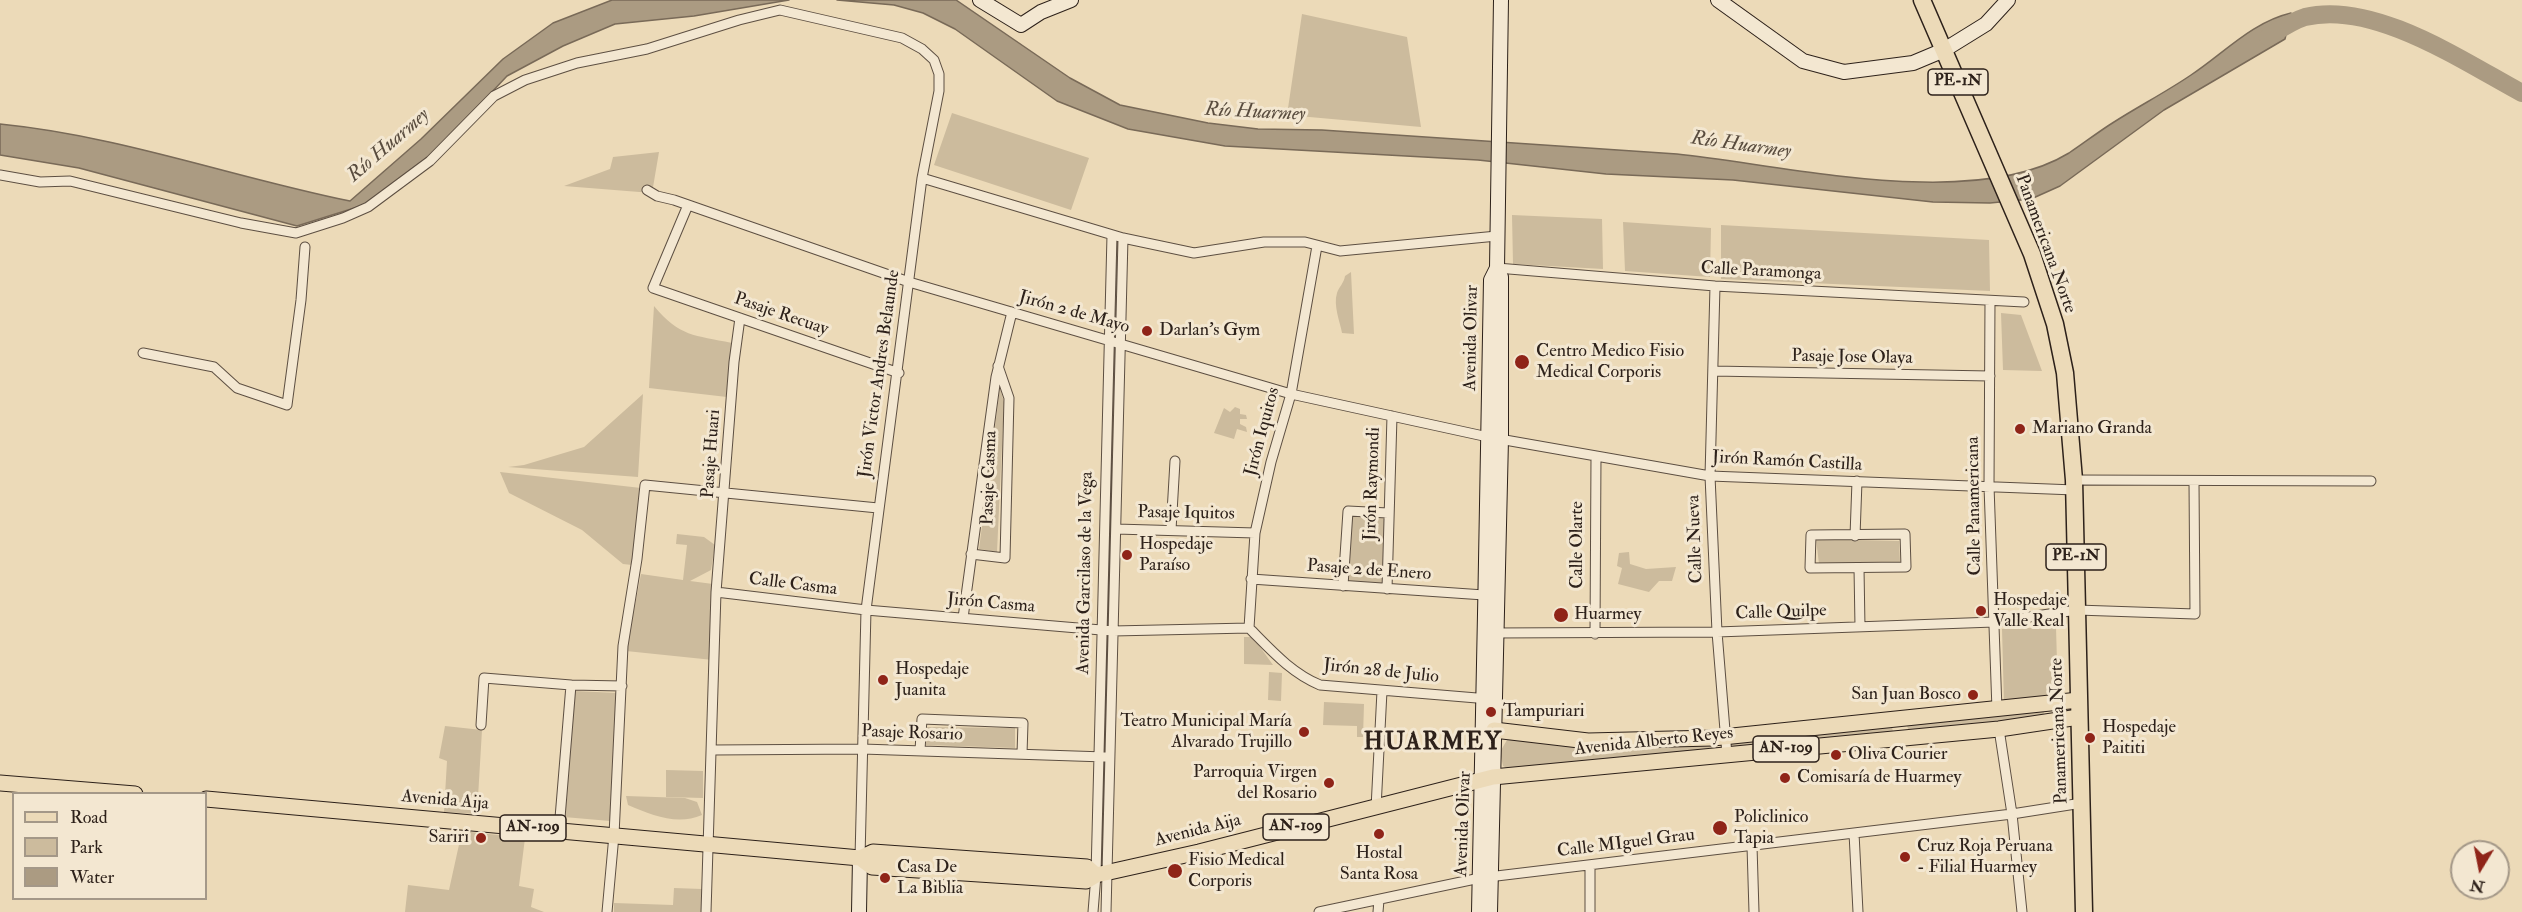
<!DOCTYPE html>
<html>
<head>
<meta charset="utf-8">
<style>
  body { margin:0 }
  #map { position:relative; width:2522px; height:912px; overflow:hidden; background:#ecdab8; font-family:"IM FELL Double Pica",serif }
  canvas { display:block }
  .legend { position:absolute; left:12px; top:792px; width:195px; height:108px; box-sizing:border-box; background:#f3e7d1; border:2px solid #a49888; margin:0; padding:8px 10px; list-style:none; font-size:18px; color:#2d211a }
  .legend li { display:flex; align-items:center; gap:12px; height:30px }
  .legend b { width:30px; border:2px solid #a49888 }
  .north { position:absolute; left:2450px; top:840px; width:60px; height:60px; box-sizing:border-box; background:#f3e7d1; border:2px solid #a49888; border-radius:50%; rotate:190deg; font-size:16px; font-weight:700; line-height:24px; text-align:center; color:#2d211a }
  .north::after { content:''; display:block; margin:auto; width:21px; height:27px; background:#8f2418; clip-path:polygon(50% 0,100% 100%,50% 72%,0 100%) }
</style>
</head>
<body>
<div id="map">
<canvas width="2522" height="912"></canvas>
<ul class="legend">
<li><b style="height:8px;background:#ecdab8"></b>Road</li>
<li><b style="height:16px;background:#ccbb9d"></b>Park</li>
<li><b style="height:16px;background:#ab9b82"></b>Water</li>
</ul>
<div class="north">N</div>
</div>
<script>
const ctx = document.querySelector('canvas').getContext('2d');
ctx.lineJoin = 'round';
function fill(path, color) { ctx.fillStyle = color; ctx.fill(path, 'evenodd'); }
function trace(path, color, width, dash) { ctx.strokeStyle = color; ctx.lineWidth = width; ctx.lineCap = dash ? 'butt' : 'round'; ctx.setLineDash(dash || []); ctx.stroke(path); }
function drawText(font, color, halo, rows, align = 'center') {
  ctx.font = font + ' "IM FELL Double Pica",serif'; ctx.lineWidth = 6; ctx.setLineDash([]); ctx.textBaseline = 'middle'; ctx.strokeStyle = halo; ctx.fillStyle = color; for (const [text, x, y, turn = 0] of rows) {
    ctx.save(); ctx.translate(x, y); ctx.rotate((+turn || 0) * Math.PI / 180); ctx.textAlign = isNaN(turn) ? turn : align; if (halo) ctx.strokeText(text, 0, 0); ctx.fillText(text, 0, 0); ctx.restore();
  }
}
fill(new Path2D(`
  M1302 14 1407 37 1421 127 1287 115Z
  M952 113 1089 158 1071 210 934 165Z
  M659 152 652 193 564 186 610 169 613 157Z
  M1512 215 1602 219 1603 269 1513 264Z
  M1623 222 1711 228 1710 277 1625 271Z
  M1721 225 1989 240 1990 291 1721 279Z
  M1351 272 1354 334 1342 333C1340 322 1333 305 1337 293 1339 287 1344 283 1345 276Z
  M654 306C680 337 694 335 732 343L727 397 649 388Z
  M2001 313 2021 315 2042 371 2003 370Z
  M1000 388 1004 402 997 552 979 549Z
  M643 394 638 477 508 467 524 465 584 447Z
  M1235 407 1240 409V414L1246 415 1247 419H1240V424L1246 427 1247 432 1237 429 1234 439 1214 433 1224 408 1230 412Z
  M500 472 641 488 632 565 623 564 582 530 509 493Z
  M1351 516 1384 518V584L1349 582Z
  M677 534 704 537 715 545 711 570 690 581 713 584V660L626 651 641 574 683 580 687 545 676 544Z
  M1816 539 1899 541 1900 562 1819 564Z
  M1629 552 1630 564 1646 569 1676 567 1672 581H1659L1649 592 1618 584 1622 568 1617 566 1619 553Z
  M2056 627 2058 698 2004 704 2002 629Z
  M1244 637H1253L1273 665 1244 664Z
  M1269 672 1282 673 1281 701 1268 700Z
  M575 691 617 693 610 821 564 817Z
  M1324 702 1364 704 1363 737H1357V726L1323 725Z
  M2045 710 2042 718 1909 731 1907 726 1913 722Z
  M445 726 482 730 477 814 444 812 447 761 439 758Z
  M926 727 1015 728V748L926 745Z
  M1892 727 1893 732 1734 749 1730 745 1732 741Z
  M1515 737 1713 743 1717 746 1715 751 1518 773 1503 766 1500 752 1507 740Z
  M666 770 703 771V798L666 797Z
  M626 796 685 798 697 802 702 815C677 826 652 815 628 805Z
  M462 831 525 838 519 886 534 889 531 907 544 912H405L408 885 449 890Z
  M674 888 702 889V912H614V903L673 905Z`), '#ccbb9d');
const water = new Path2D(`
  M612 0H789L694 16 615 24 563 46 507 76 437 150 364 205 297 226 79 168 0 155V124C121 136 232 177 350 201L421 139 503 59 553 23Z
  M837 0H956L1070 78 1120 105 1208 123 1258 129 1322 130 1677 154C1785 165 1973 212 2069 153 2084 143 2098 132 2114 122 2139 106 2166 92 2191 75 2223 54 2252 22 2291 13L2285 39 2164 110 2060 186 2031 199 1990 203 1933 202 1733 180 1606 174 1478 160 1225 146 1128 129 1057 101 955 29 923 13 894 5Z`);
fill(water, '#ab9b82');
trace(water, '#796a58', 1.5);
trace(new Path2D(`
  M2268 37C2279 30 2292 21 2305 17 2374 0 2464 62 2522 93`), '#ab9b82', 18);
const street = new Path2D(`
  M0 175 40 182 70 181 241 223 296 233 343 218 368 207 430 161 494 96 525 80 577 63 647 49 739 20 780 10 902 38 922 49 934 60 939 74V91L922 178 866 610 860 858
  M922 178 1123 238 1194 253 1264 242H1305L1340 251 1497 236
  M647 190 657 196 674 200 909 282 1291 394 1488 437 1710 476 2075 490
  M688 205 653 288 899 373
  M1497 268 1715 286 2024 302
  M1715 286 1710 476 1717 632 1727 755
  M1990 301 1989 486 1997 710
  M143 353 214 367 237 388 287 405 301 300 305 247
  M1713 371 1990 376
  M2074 480 2371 481
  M1116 529 1255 533
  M1171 530 1175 461
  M1905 534 1906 567 1810 568 1811 535Z
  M1855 536 1857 481
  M971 554 1005 558 1009 398 998 366
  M1859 568 1860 627
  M1251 579 1484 595
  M1343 586 1348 511 1388 513
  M1387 589 1392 416
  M716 592 866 610 1113 631 1249 628
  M963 618 996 377 1012 312
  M1249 628 1255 533 1271 462 1291 394 1317 246
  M1249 628C1271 650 1291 673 1320 685L1489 699
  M1493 633 1717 632 1994 622 2077 610 2195 614 2194 482
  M1595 634 1596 456
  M481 725 484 678 571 685
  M1999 729 2012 814 2022 912
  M713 750 862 749 1105 757
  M920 750 922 719 1023 723 1022 754
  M1376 808 1382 691
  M559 830 571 685 622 686
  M1854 833 1858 912
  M1752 846 1754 912
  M1590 865V912
  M607 912 614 835 623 646 637 559 645 485 878 508
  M706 912 716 592 734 362 740 318
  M1093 912 1096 875 1112 235
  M1106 912 1123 238
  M1319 912 1480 878 2012 814 2082 803
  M1378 912 1379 900`);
const secondary = new Path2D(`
  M980 0 1021 25 1041 12 1071 0
  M1718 0 1803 61 1844 72 1913 63 1944 50 1986 24 2008 0
  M859 912 860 858
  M1479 912C1484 701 1487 491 1491 280L1497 268
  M1490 912 1501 439V277L1497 268 1501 0`);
const primary = new Path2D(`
  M1494 730 1588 741 1713 738 2079 700
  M0 783 135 794
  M206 799 860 858 873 852 1087 867 1096 875
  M860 858 872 867 1086 881 1096 875 1199 852 1493 777 1999 729 2079 717`);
const highway = new Path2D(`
  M1922 0 2032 254 2055 324 2065 373 2074 480 2084 912`);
trace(street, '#5d4f42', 11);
trace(secondary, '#2d211a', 16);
trace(primary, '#2d211a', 17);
trace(highway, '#2d211a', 19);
trace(street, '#f3e7d1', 9);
trace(secondary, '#f3e7d1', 14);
trace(primary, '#ecdab8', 15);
trace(highway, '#ecdab8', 16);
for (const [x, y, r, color] of [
  [1147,331,6,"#8f2418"],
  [1522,362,8,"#8f2418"],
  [2020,429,6,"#8f2418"],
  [1127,555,6,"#8f2418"],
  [1981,611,6,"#8f2418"],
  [1561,615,8,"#8f2418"],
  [883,680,6,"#8f2418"],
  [1973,695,6,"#8f2418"],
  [1491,712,6,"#8f2418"],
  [1304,732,6,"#8f2418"],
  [2090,738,6,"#8f2418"],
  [1836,755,6,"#8f2418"],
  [1785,778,6,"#8f2418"],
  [1329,783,6,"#8f2418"],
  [1720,828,8,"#8f2418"],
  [1379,834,6,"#8f2418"],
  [481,838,6,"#8f2418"],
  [1905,857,6,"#8f2418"],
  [1175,871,8,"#8f2418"],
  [885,878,6,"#8f2418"]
]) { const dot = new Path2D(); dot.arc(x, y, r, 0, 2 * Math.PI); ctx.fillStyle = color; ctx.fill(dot); trace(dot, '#f3e7d1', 2); }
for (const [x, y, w] of [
  [1958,82,60],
  [2076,557,60],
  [1786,749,66],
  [1296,827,66],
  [533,828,66]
]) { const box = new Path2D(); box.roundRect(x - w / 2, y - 13, w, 26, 4.5); ctx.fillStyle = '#f3e7d1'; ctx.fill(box); trace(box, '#2d211a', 1.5); }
drawText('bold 16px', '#2d211a', null, [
  ["PE-1N",1958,82],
  ["PE-1N",2076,557],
  ["AN-109",1786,749],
  ["AN-109",1296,827],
  ["AN-109",533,828]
]);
drawText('18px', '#2d211a', '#f3e7d1', [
  ["Panamericana Norte",2045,244,70],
  ["Calle Paramonga",1761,272,3],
  ["Jirón 2 de Mayo",1074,313,16],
  ["Pasaje Recuay",781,315,19],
  ["Avenida Olivar",1472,338,-89],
  ["Pasaje Jose Olaya",1852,358,1],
  ["Jirón Victor Andres Belaunde",880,374,-82],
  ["Jirón Iquitos",1263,432,-75],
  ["Pasaje Huari",712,454,-86],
  ["Jirón Ramón Castilla",1787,462,3],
  ["Pasaje Casma",990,478,-88],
  ["Jirón Raymondi",1373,484,-88],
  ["Calle Panamericana",1975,506,-91],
  ["Pasaje Iquitos",1186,514,1],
  ["Calle Nueva",1696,539,-92],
  ["Calle Olarte",1578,545,-90],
  ["Pasaje 2 de Enero",1369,571,4],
  ["Avenida Garcilaso de la Vega",1086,573,-89],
  ["Calle Casma",793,585,7],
  ["Jirón Casma",991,604,5],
  ["Calle Quilpe",1781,613,-2],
  ["Jirón 28 de Julio",1381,672,6],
  ["Panamericana Norte",2060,731,-92],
  ["Pasaje Rosario",912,734,2],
  ["Avenida Alberto Reyes",1654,742,-6],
  ["Avenida Aija",445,801,5],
  ["Avenida Olivar",1464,824,-88],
  ["Avenida Aija",1198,831,-14],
  ["Calle MIguel Grau",1626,844,-7]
]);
drawText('18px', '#2d211a', '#f3e7d1', [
  ["Darlan's Gym",1159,331],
  ["Centro Medico Fisio",1536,352],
  ["Medical Corporis",1536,373],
  ["Mariano Granda",2032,429],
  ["Hospedaje",1139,545],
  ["Paraíso",1139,566],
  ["Hospedaje",1993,601],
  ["Valle Real",1993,622],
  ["Huarmey",1574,615],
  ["Hospedaje",895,670],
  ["Juanita",895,691],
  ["San Juan Bosco",1961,695,"right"],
  ["Tampuriari",1503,712],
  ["Teatro Municipal María",1292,722,"right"],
  ["Alvarado Trujillo",1292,743,"right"],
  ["Hospedaje",2102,728],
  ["Paititi",2102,749],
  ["Oliva Courier",1848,755],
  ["Parroquia Virgen",1317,773,"right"],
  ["del Rosario",1317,794,"right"],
  ["Comisaría de Huarmey",1797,778],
  ["Policlinico",1734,818],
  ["Tapia",1734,839],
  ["Sariri",469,838,"right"],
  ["Cruz Roja Peruana",1917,847],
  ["- Filial Huarmey",1917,868],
  ["Hostal",1379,854,"center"],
  ["Santa Rosa",1379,875,"center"],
  ["Fisio Medical",1188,861],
  ["Corporis",1188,882],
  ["Casa De",897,868],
  ["La Biblia",897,889]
], 'left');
drawText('italic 20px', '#594c3e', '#f3e7d1', [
  ["Río Huarmey",1255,113,3],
  ["Río Huarmey",389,146,-41],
  ["Río Huarmey",1741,146,8]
]);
ctx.letterSpacing = '1.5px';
drawText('bold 24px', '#2d211a', '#f3e7d1', [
  ["HUARMEY",1433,744]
]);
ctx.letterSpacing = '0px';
</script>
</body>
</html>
